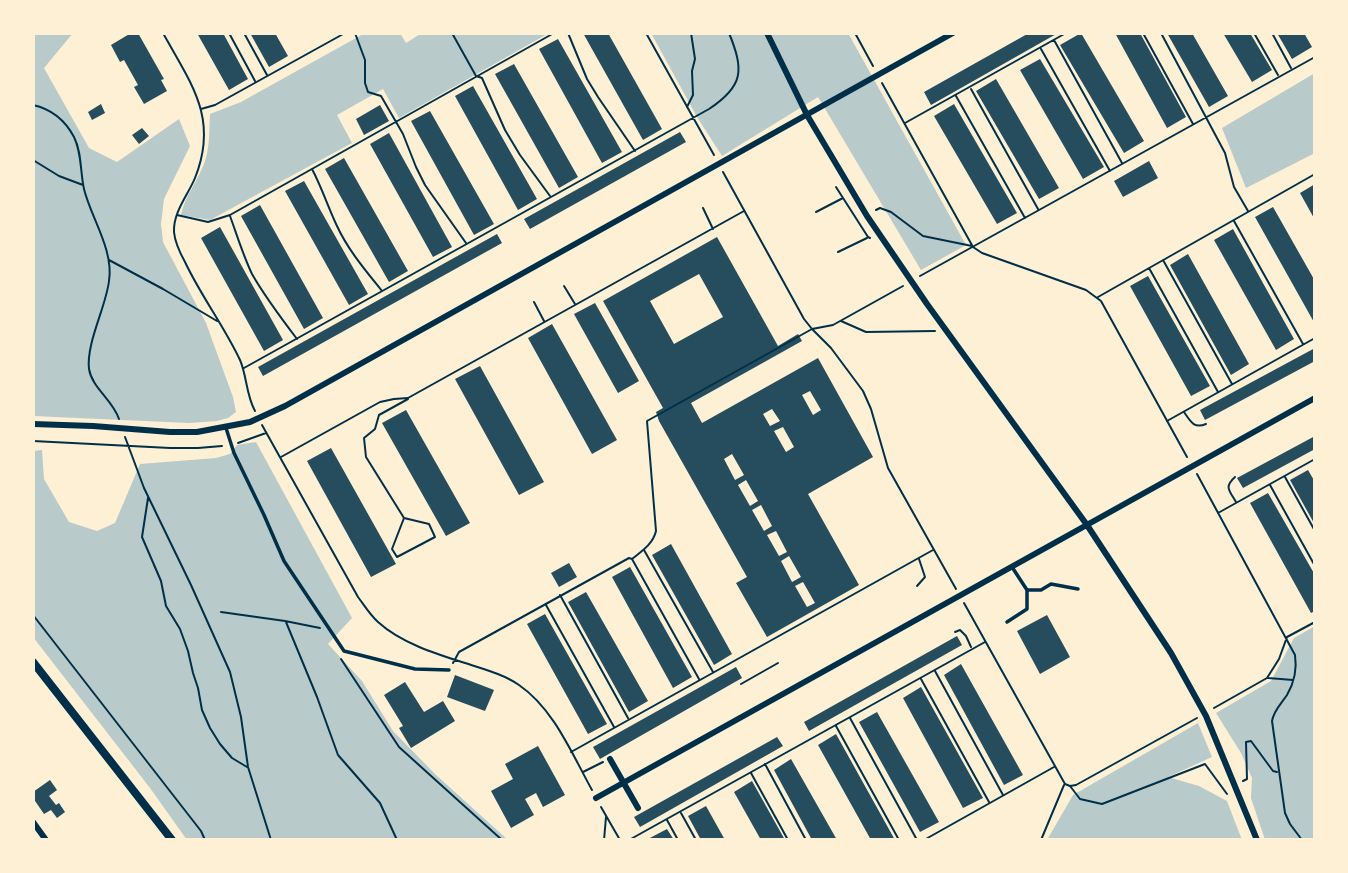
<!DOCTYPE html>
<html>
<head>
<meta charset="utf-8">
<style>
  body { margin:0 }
  #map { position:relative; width:1348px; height:873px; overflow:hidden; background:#fdf0d5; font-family:Quicksand,sans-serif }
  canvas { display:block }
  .frame { position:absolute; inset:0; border:35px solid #fdf0d5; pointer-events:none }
</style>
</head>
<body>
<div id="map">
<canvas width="1348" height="873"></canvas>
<div class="frame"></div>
</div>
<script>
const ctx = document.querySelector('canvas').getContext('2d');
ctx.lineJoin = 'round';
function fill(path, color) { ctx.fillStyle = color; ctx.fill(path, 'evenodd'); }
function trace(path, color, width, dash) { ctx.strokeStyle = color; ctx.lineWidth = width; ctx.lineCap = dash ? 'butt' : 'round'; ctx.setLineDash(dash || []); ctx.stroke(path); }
fill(new Path2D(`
  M33 33H73L44 68 89 148 117 162 179 119 190 146 164 199 161 224 163 242 206 323 233 397 236 412 228 418 217 421 189 423 33 416Z
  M365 33H400L406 43 422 33H549L399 118 383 89 337 115 352 143 210 220 181 215C185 196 197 182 204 164 210 148 209 132 210 114L241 102Z
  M651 33H848L966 245 921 270 818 97 722 156 697 117Z
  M1315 73V153L1246 188 1222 128Z
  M256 442 352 618 328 644 362 681 393 731 435 774 508 840H187L150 788 33 637V451L42 450 44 479 69 522 97 531 115 523 140 464 216 458 230 454 237 445Z
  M1315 626V840H1265L1251 798 1252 778 1241 753 1216 713 1271 681 1294 638Z
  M1198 723 1212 757 1168 777 1199 786 1227 801 1242 840H1047L1073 795Z`), '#b9caca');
fill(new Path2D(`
  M131 33H138L164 79 161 80 167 91 144 104 134 87 138 85 124 60 120 62 111 45Z
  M197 33H223L248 79 229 90Z
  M250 33H275L288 56 269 67Z
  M583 33H608L662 129 643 140Z
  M1029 33H1058L931 105 924 92Z
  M1081 33 1144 141 1124 153 1060 45Z
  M1115 33H1140L1186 117 1167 128Z
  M1167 33H1192L1228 96 1209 107Z
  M1223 33H1250L1272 70 1252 82Z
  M1277 33H1304L1312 47 1292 59Z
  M558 39 622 152 602 163 539 49Z
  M1040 59 1104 167 1083 179 1020 70Z
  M514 64 578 177 559 188 495 74Z
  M996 79 1059 188 1039 199 976 91Z
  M473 86 537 199 518 210 455 96Z
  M101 104 105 113 92 120 88 112Z
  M954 104 1017 213 997 224 934 116Z
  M380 105 389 121 364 135 356 119Z
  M430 111 494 224 474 235 411 121Z
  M142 128 149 136 139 144 132 135Z
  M680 132 686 142 530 229 524 219Z
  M389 133 452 247 433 257 370 144Z
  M344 158 408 271 389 282 325 169Z
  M1149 161 1158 178 1123 197 1114 181Z
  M304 181 368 294 349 305 285 191Z
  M1315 184V220L1300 193Z
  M260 205 323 318 304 329 241 216Z
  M1273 207 1315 281V324L1255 217Z
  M220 227 283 340 264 351 201 238Z
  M1233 229 1294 339 1276 350 1214 240Z
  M497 234 502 243 263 376 258 367Z
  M717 237 778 346 798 334 802 341 691 403 702 423 818 358 873 457 808 494 859 585 767 637 736 583 747 577 659 421 656 412 663 408 603 301ZM699 274 723 317 674 344 650 301ZM810 391 821 410 813 415 802 395ZM772 409 780 421 770 426 763 414ZM783 427 794 447 786 452 774 431ZM732 454 744 475 735 480 724 459ZM746 480 758 501 750 506 738 485ZM761 505 772 526 764 531 752 510ZM776 531 787 552 779 556 767 535ZM789 556 801 577 792 582 781 561ZM803 582 815 603 807 607 795 586Z
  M1188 254 1249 364 1231 375 1170 265Z
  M1148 276 1210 386 1191 396 1130 286Z
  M595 303 639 381 618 393 574 314Z
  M552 324 617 440 592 454 528 338Z
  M1315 348V361L1205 420 1200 410Z
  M480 366 544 482 519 495 455 379Z
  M406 410 470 523 446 536 382 423Z
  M1315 436V449L1243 488 1237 478Z
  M331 448 396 564 371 577 307 461Z
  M1308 470 1315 482V525L1290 480Z
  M1268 493 1315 575V611L1311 613 1250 503Z
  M671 544 732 654 714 665 652 555Z
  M569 563 577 577 559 587 551 573Z
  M630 567 692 677 673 688 612 577Z
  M586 592 648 701 629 712 568 602Z
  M545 614 607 724 588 734 527 624Z
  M1047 615 1070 657 1040 674 1017 631Z
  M957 636 962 645 809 731 804 722Z
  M961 664 1023 775 1004 785 944 675Z
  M736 667 742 678 600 759 593 747Z
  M455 675 494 690 485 711 447 697Z
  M405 682 424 712 443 701 455 721 411 748 399 728 403 726 384 695Z
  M921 687 983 798 963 808 903 698Z
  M877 712 939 822 920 832 859 722Z
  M836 734 895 840H871L818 745Z
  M777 737 783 746 640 827 634 817Z
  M538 746 565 795 543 807 536 793 525 799 534 815 511 828 491 791 513 779 505 764Z
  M791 759 837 840H812L774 770Z
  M50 780 57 790 49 796 56 805 59 803 65 812 57 818 51 810 44 814 33 798V792Z
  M752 781 785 840H761L734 792Z
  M706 806 725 840H701L688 816Z
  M667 829 674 840H646Z`), '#264d5e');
trace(new Path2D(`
  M163 33C191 84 219 118 195 178 188 195 173 212 174 232 175 243 180 253 185 262 201 296 224 326 240 360 247 376 246 395 255 411
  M229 33 255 81
  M244 33 267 75
  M355 33 365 60V83L368 92 381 96 403 134 416 167 425 185 466 243
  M452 33 476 76 482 78 505 130 520 155 550 196
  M568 33 587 79 598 97 635 151
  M646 33 714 155
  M855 33 873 66
  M1143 33 1193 124
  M1161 33 1225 153 1234 187 1248 211
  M1254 33 1278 75
  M1272 33 1291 68
  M1054 40 1122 163
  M1041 49 1110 171
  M882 83 973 247 982 253 1086 290 1101 301 1187 457
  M971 89 1038 209
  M956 96 1025 218
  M33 105C51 109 65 120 74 137 82 153 80 171 84 189 91 218 114 250 109 281 106 307 86 343 89 369 92 388 113 400 119 419
  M687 107 693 95 692 71 695 59 691 33
  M201 109 215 105 345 33
  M905 123 1066 33
  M33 160 59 176 83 185
  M312 169C322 188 328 207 337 226 348 250 366 271 382 291
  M723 172 804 319 812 329 831 348 863 391 871 409 888 468 956 589
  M836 187 868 237 870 238
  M703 208 713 229
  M876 210 880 208 891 212 923 236 972 246
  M816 212 843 198
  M177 215 208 222 230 215 554 33
  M230 216C237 235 243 255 252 274 265 297 281 318 297 339
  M1234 221 1303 344
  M838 252 867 238
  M109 260 163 289 217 321
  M1163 260 1232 384
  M1149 268 1218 392
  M920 276 1315 57
  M564 286 575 304
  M1098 297 1315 174
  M534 302 544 321
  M841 321 866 332 935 331
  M244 368 709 109C744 86 744 70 729 33
  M1184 412C1191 422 1194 429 1206 424
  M1167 421 1315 338
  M262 425 358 597C364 605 370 615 378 622 401 643 436 654 465 663 483 669 503 674 519 685 554 709 572 754 592 790
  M125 437 144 488 191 585 230 672 241 717 248 767 271 840
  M33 441 170 448H198L222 446
  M238 443 266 433
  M281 457 380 402 394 399 408 398 744 211
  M1197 474 1295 655C1297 668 1294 683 1287 695 1281 704 1274 710 1272 721L1285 813 1290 824 1302 840
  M1235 477C1224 487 1229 490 1236 502
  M1285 477 1315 531
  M1270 485 1315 566
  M148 498 142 537 161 581 166 606 180 629 188 651 193 673 198 688 202 710 210 728 220 744 232 758 247 767
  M1218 513 1315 459
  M404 518 366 457 364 438 375 429 379 415 408 399
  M404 518 429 524 435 537 397 557 392 549Z
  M644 550 713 672
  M632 559C642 551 653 544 656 531L647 421 812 329 833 325 903 286
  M917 586 925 577 919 559
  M560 595 628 718
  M964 603 1065 784 1070 786 1080 799 1102 804 1205 764 1227 794
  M546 605 614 727
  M221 612 285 621 320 628
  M33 615 201 831 205 840
  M286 622 317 697 338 755 380 803 397 840
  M955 632 960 630 966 636 971 647
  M341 659 399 747 502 840
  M453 663 459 652 629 558 632 559 699 679
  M935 671 1003 795
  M1268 678 1293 680
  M921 679 989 802
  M741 684 778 663
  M1214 708 1267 678 1279 659 1287 637 1315 622
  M850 718 917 840
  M836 726 899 840
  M571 752 933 550
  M765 764 806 840
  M583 772 603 762
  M751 773 788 840
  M1243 781 1247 779 1246 742 1251 741 1273 771 1277 772
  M1070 786 1076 785 1197 718
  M601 807 620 840
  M681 813 696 840
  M667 820 678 840
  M604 840 606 817
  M629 840 985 642
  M924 840 1054 767
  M1041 840 1064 785`), '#003049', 2);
trace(new Path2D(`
  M226 428 234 453 264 515 284 561 344 651 415 669 449 670
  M1012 567 1027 590H1041L1051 584 1078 589
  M1007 622 1027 609V590`), '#003049', 3.5);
trace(new Path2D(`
  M767 33 807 115 867 216 927 304 1087 525 1171 653 1206 716 1257 840
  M33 424 93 426 170 432H197L250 422 285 406 953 33
  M610 759 638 808
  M596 798 1315 398
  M33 822 46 840`), '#003049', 6);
trace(new Path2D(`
  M33 662 172 840`), '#003049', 8);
</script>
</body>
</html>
